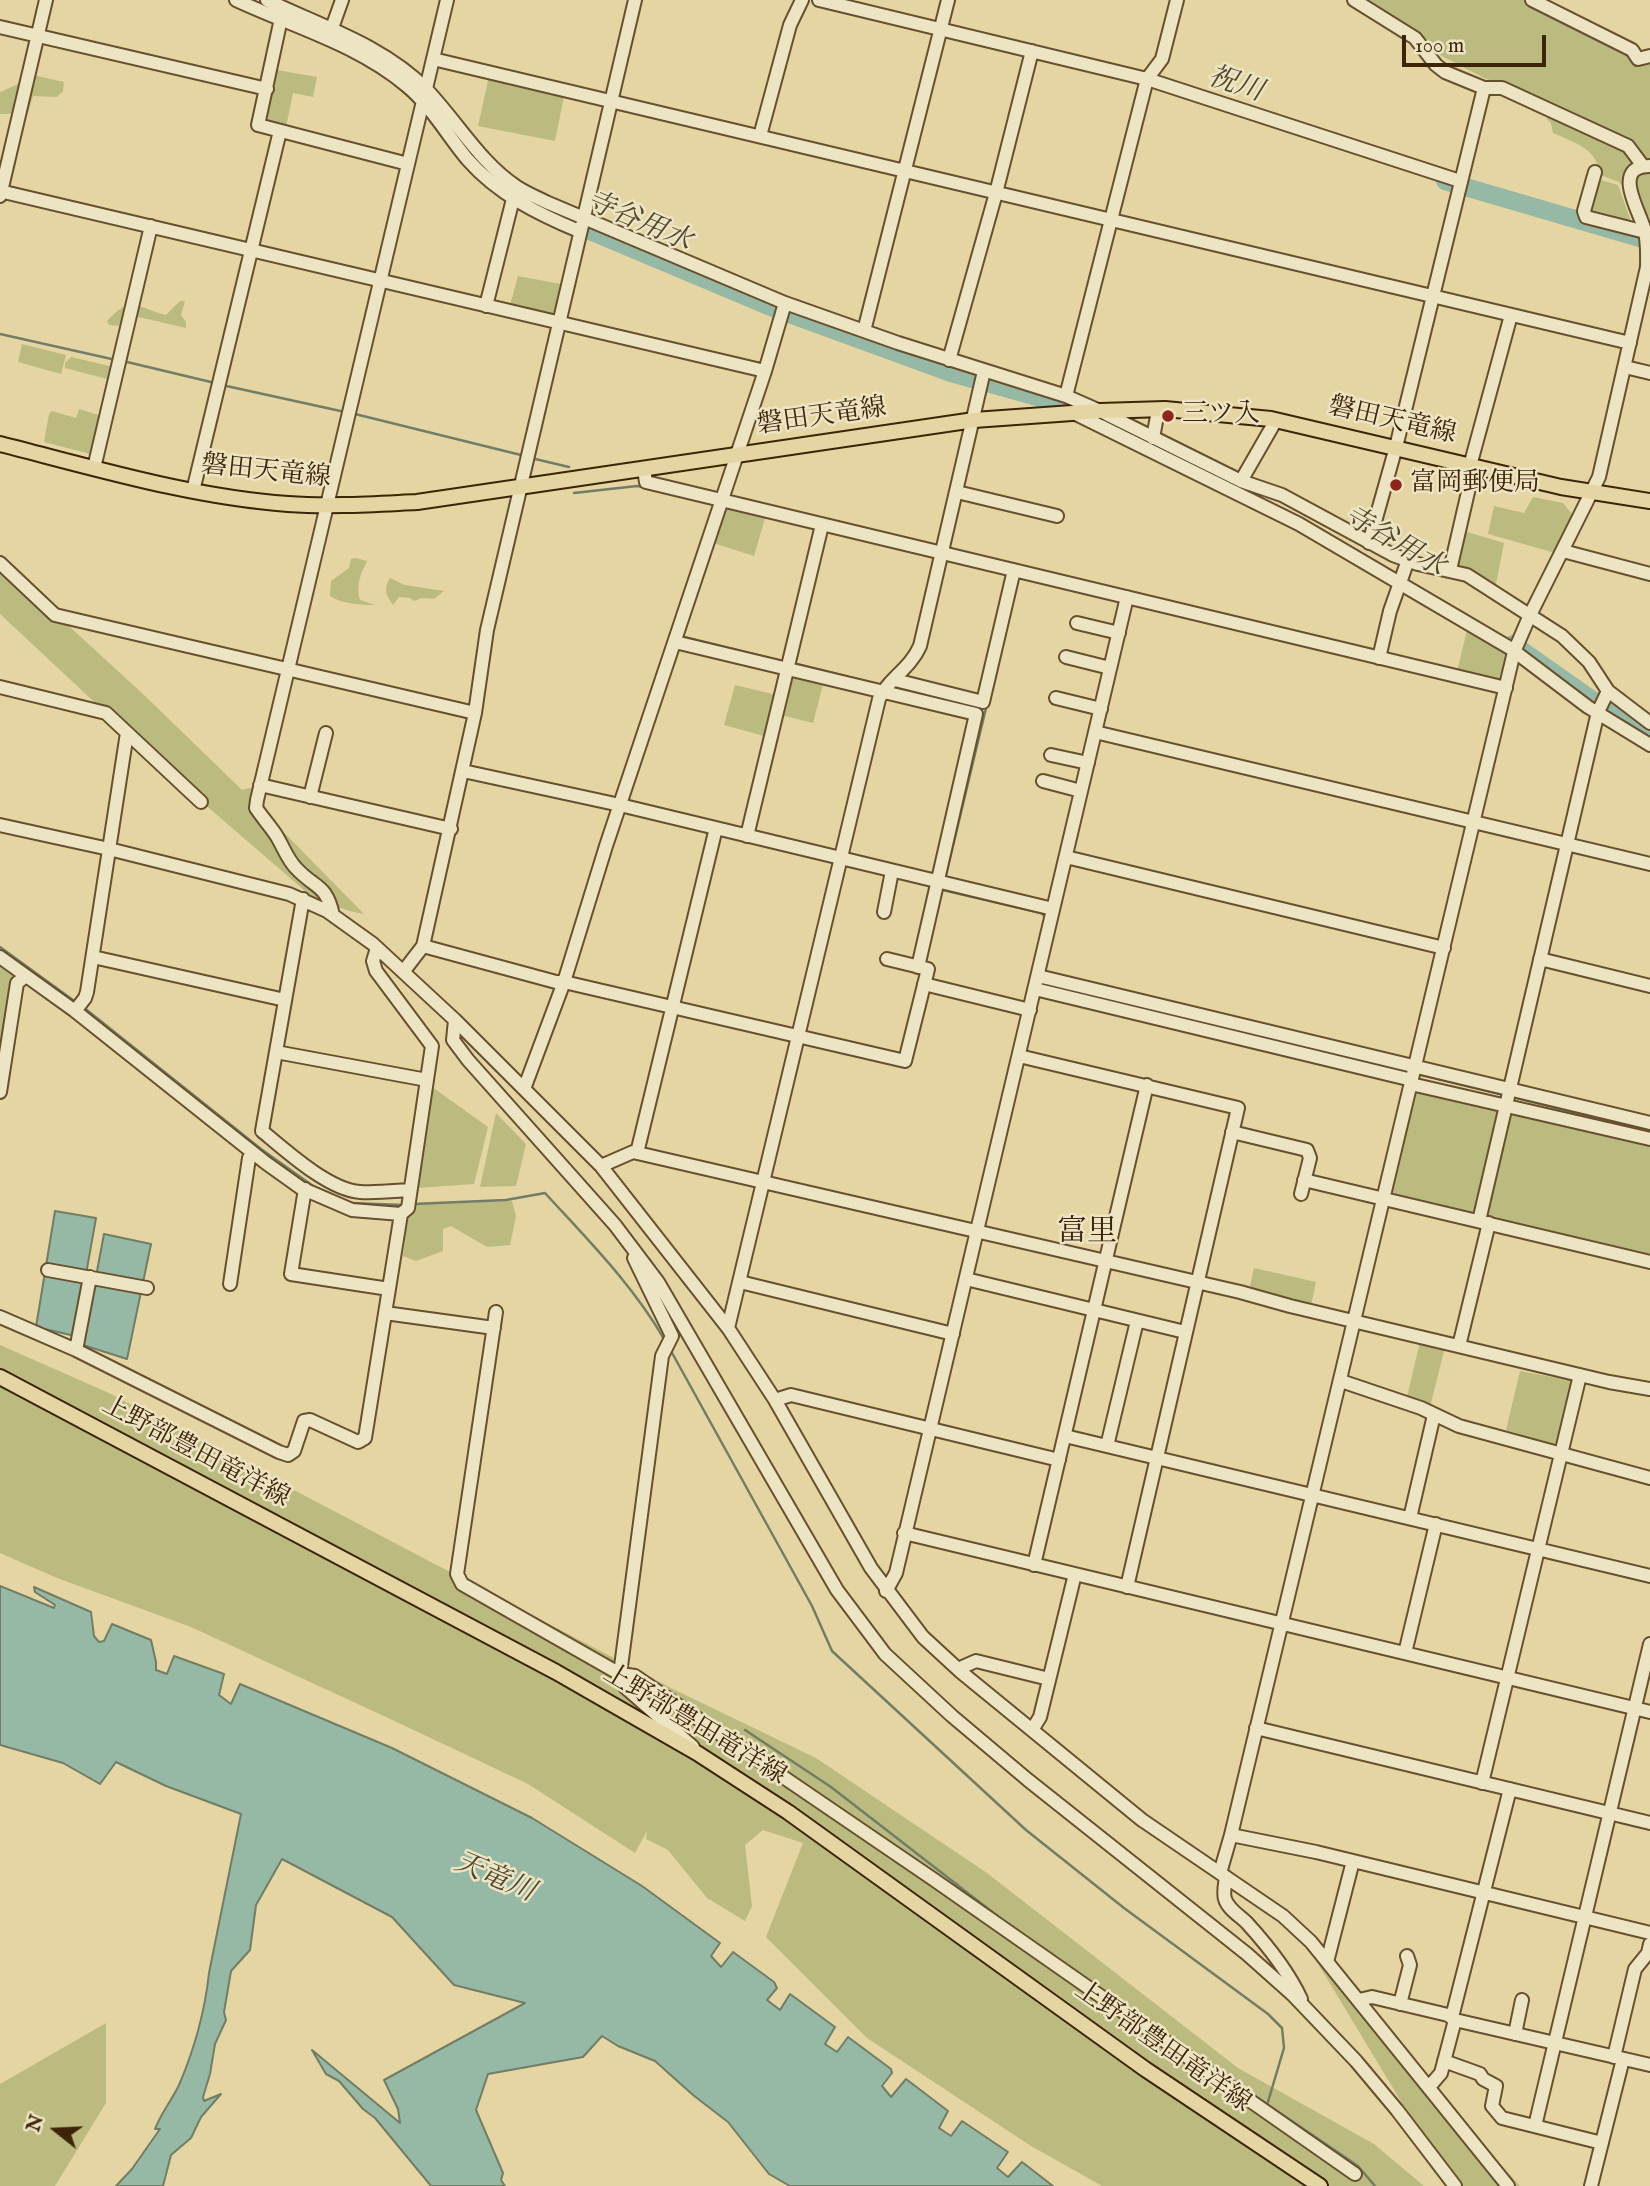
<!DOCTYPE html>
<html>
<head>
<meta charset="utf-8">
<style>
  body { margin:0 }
  #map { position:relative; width:1650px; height:2186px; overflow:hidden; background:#e4d5a2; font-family:"IM FELL English",serif }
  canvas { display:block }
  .north { position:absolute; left:21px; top:2095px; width:70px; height:70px; -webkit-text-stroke:5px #ede4c3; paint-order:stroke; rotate:288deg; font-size:19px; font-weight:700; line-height:28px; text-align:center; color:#3d2308 }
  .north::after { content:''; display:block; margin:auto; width:24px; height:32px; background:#3d2308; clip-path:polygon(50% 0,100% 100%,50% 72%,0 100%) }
  .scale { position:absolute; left:1402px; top:35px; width:144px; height:32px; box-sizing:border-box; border:4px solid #3d2308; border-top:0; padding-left:9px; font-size:21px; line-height:24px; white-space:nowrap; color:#3d2308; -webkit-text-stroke:5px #ede4c3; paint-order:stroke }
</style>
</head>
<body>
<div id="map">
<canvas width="1650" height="2186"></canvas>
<div class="north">N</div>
<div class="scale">100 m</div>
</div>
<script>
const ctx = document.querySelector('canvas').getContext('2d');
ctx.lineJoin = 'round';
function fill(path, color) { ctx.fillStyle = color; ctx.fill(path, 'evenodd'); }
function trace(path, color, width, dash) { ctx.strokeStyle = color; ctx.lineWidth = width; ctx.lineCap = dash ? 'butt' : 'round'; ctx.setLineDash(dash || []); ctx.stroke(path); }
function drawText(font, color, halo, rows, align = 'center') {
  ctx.font = font + ' "IM FELL English","Noto Serif JP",serif'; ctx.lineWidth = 5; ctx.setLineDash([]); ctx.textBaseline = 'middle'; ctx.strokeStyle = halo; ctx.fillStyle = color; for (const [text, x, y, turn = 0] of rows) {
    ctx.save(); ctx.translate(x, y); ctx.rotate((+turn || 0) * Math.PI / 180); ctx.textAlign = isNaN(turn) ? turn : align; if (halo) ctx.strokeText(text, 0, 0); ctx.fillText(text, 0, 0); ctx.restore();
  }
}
fill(new Path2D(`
  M1357 0H1531L1650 56V218L1619 182 1600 175C1597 148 1575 143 1553 133L1551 123 1547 119 1548 115 1521 91 1484 78 1423 46Z
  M271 69 317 77 313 97 293 93 285 132 258 125Z
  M37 76 64 82 63 91 57 97 33 96 28 113 0 114V92Z
  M489 76 565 91 555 141 478 126Z
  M1597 179 1618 185 1632 224 1584 211Z
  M518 276 566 285 557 323 508 312Z
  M180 301H185L181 315 186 322V328L130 315 120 326 109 325 107 321C130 295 137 307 166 315Z
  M22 344 66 355 61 374 18 362Z
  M71 357 114 367 111 380 65 368V363Z
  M79 409 102 416 94 455 44 442 49 414 52 411 76 418Z
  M1533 497 1563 503 1576 519 1559 554 1488 534 1494 506 1524 513Z
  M723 503 766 515 754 556 710 542Z
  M1464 531 1504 543 1495 589 1454 565Z
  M355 558 367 561C361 574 355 586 360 600L375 605C360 605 342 604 330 596L331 581 349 568 351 559Z
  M0 563 142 693 242 790 260 785 256 804 364 914 349 911 312 897 195 796 0 614Z
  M390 578 405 585 444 591 434 599 422 598 414 601 410 598 399 597 393 605C386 595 383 589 390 578Z
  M1467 630 1507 654 1502 687 1456 676Z
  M788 668 825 677 813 723 777 714 771 738 724 725 735 685 781 696Z
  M0 961 12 969 14 976 0 1067Z
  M1411 1084 1650 1139V1262L1384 1198Z
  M432 1087 488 1127 474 1184 416 1188Z
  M496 1113 526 1144 516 1186 480 1187Z
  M512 1201 516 1216 510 1245 487 1247 451 1226 443 1229V1251L416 1261 403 1256 408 1218 417 1204Z
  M1254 1268 1316 1282 1310 1311 1248 1295Z
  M1421 1337 1446 1343 1430 1407 1407 1397Z
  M0 1345 109 1393 671 1688 816 1758 987 1873 1238 2068 1374 2144 1424 2186H1102L1031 2146 867 2038 766 1937 803 1843 763 1830 745 1845 752 1906 745 1921 707 1898 668 1850 646 1839 647 1831 635 1853 528 1784 401 1724 191 1627 57 1578 0 1553Z
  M1520 1371 1579 1382 1562 1448 1506 1430Z
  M1314 1957 1520 2186H1452Z
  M106 2023V2103L55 2186H0V2084Z`), '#bbbb80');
const water = new Path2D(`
  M55 1211 96 1218 75 1336 36 1327Z
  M104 1234 151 1244 127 1359 83 1345Z
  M0 1586 54 1608 55 1605 35 1592 34 1587 91 1612 94 1636 99 1642 104 1641 112 1624 151 1640 156 1662V1670L167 1674 174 1656 224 1674 219 1695 231 1704 240 1684 392 1748 532 1818 642 1886 720 1943 711 1956 721 1967 733 1952 774 1982 777 1988 767 2000 780 2010 790 1994 835 2027 825 2044 837 2052 848 2037 891 2069 892 2073 882 2086 891 2097 906 2079 948 2111 939 2128 951 2136 962 2121 1008 2152 997 2168 1008 2177 1022 2162 1053 2186H790L769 2174 728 2122 693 2095 655 2061 618 2046 602 2036 583 2057 488 2074 476 2110 503 2173 501 2180 505 2186H431L375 2118 363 2109 339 2081 326 2074 312 2050 400 2123 398 2109 384 2080 525 2003 454 1985 392 1917 282 1859 256 1905 250 1950 231 1971 224 2012 226 2020 215 2044 210 2074 203 2097 204 2101 221 2094 201 2117 191 2138 171 2155 163 2186H116L132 2169 160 2129H155C161 2113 172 2100 179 2085 194 2050 205 2010 209 1973L241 1814 166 1786 116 1762 100 1784 63 1763 0 1745Z`);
fill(water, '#95b9a5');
trace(water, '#727d66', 2);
trace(new Path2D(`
  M0 334 116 360
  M123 361 215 383
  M222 385 345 412
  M351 413 525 456
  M531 458 569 467
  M574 493 637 486 644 487
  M680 636 786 662
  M793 663 881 685
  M891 687 926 694
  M945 879 986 708 984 706
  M944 886 943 890 1041 913 1047 918
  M0 947 77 1003
  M1071 991 1381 1065
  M83 1007 261 1149 313 1186 331 1194
  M1418 1074 1504 1095
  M1513 1097 1650 1132
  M350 1203 403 1205
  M413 1204 506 1200 545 1193C587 1239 633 1285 664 1339
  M671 1351 812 1606 832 1651 1026 1830 1124 1908 1268 2014 1282 2028 1284 2048 1267 2105
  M745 1730 831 1787 1000 1918
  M1043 1948 1083 1977
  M1246 2090 1358 2166 1375 2186`), '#727d66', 2.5);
trace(new Path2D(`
  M446 122 485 169 508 188
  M1445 181 1650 241
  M566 221 773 308 951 373 1059 403
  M1513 644 1594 701 1650 735`), '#95b9a5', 18);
const minor = new Path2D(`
  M236 0C294 27 357 44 407 86 432 107 447 135 468 160 498 194 538 214 579 231
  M267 0C320 26 383 45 426 89 456 120 480 163 517 187 526 193 536 197 546 202L785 303 898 343 1066 396 1100 411 1241 481 1282 495 1393 555 1418 564 1467 575 1562 636 1589 662 1608 691 1650 723
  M819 0 1147 79 1460 181
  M1354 0 1415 38 1436 65 1445 72 1484 88H1502L1628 146 1643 166
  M1532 0 1632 50 1638 59 1650 56
  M282 14 258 125 408 164
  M0 27 267 89
  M332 28 342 0
  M433 59 1630 343
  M760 136 790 25 802 0
  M1595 172 1584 211 1586 217 1649 233
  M0 191 765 371
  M0 196 46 0
  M486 306 515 191
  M864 331 948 0
  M949 360 996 193 1032 51
  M1625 367 1650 373
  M1066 396 1147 79 1162 59 1177 0
  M1074 413 1299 524 1510 648 1588 707 1650 745
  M1153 438 1157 416 1165 409
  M1470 466 1511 315
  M94 468 151 226
  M644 470 646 482 1506 688
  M1241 481 1276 420
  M193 491 280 131
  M957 492 1057 516
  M1369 543 1396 447 1484 88
  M1563 551 1650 574
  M0 563 55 615 475 713
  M1450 570 1474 466
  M1077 623 1119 633
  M675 642 976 714 918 967
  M1066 657 1110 668
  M1379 658 1390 611 1408 560
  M895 680 983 702 1014 570
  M0 687 106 713 201 802
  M1056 698 1101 709
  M1095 732 1650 864
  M1051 755 1088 763
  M463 771 620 805 1053 909
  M1043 781 1081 791
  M260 785 451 829
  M310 797 326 733
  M0 825 109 849 289 894 327 911 373 944 455 1020 601 1166 728 1328 775 1400 871 1568 923 1637 961 1672 1142 1820 1283 1916 1311 1942 1508 2186
  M747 836 822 525
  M1066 857 1444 948
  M303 899 262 1131C286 1151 329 1190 360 1192 377 1193 394 1191 410 1190
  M884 912 892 871
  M333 915C326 883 315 889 296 868 287 859 283 846 276 835 270 826 262 817 256 808L257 800 447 0
  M423 946 556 982H564L905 1061 928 969 887 959
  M0 957 75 1011 266 1163 301 1188 352 1210 401 1214
  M93 957 285 1000
  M1540 959 1650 986
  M403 972 423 946 475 713 487 630 635 0
  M1038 976 1650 1123
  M924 984 1030 1010
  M1035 989 1412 1080
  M75 1011 85 998 87 992 127 733
  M455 1020 453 1040 468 1060 615 1225 658 1282 837 1590 885 1654 952 1716 1028 1780 1247 1954 1293 1995 1356 2061 1397 2110 1455 2186
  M276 1052 427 1080
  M1019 1056 1238 1108 1127 1587
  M1411 1084 1650 1139
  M524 1089 564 982 606 846 765 371 785 303
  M0 1092 17 983 26 976
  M1232 1132 1307 1150 1310 1158 1301 1194
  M637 1153 716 828
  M601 1166 633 1152 1240 1292 1290 1306 1609 1382 1650 1389
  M1304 1180 1650 1262
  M305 1189 291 1274 389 1289
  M1479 1221 1598 712 1608 691
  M634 1258 672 1336 662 1356 620 1674 625 1687 693 1747
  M48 1270 147 1288
  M966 1279 1185 1332
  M740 1282 953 1334
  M230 1284 249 1158 253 1153
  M496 1312 457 1574 462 1584 620 1674 635 1676 933 1879 1355 2174
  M385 1313 494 1328
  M0 1317 76 1350 279 1452 288 1455 294 1451 304 1421 310 1420 358 1442 365 1438 401 1214 408 1208 432 1046 376 971 373 961 377 948
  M728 1328 879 699C888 679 910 669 920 646L984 371
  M1459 1346 1489 1223
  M76 1350 90 1277
  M1341 1381 1421 1408 1459 1426 1650 1478
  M775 1400 791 1395 1059 1460
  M1065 1436 1650 1576
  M1107 1446 1137 1321
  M1410 1518 1434 1415
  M904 1533 1650 1712
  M1034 1565 1147 1085
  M886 1591 896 1573 1127 597
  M1405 1653 1436 1524
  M958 1669 976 1661 1049 1679
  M1256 1728 1650 1823
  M1032 1730 1040 1717 1075 1574
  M1482 1783 1580 1375
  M1231 1835 1316 1852 1650 1933
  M1220 1873 1231 1835 1514 652 1530 615 1599 477 1647 267C1647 254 1648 241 1644 228 1639 210 1611 166 1650 166
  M1226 1877C1225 1884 1223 1893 1225 1899 1228 1909 1240 1916 1247 1923 1268 1946 1288 1971 1301 1999
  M1327 1962 1353 1861
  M1359 2000 1372 1997 1448 2015 1455 2020 1650 2065
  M1400 2004 1410 1965 1407 1956
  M1452 2017 1510 1789
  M1515 2034 1522 2000
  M1614 2057 1635 1969 1648 1953 1650 1944
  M1444 2061 1480 2074 1483 2079 1496 2086 1492 2106 1502 2118 1602 2143
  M1429 2087 1441 2073 1455 2020
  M1535 2126 1650 1644
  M1591 2186 1623 2059`);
const major = new Path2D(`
  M0 444C95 468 191 497 288 504 331 507 374 504 417 502L974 420 1100 411 1165 409 1271 419 1561 487 1650 501
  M0 1377 556 1672 697 1753 788 1812 1145 2069 1320 2186`);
trace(minor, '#67502e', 16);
trace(major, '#3d2308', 18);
trace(minor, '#ede4c3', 12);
trace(major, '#e4d5a2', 14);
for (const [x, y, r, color] of [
  [1168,416,7,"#8f2418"],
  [1396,485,7,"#8f2418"]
]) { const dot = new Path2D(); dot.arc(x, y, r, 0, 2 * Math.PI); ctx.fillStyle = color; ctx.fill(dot); trace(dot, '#ede4c3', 2.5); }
drawText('26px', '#3d2308', '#ede4c3', [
  ["三ツ入",1182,416],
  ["富岡郵便局",1410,485]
], 'left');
drawText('26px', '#3d2308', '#ede4c3', [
  ["磐田天竜線",822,418,-8],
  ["磐田天竜線",1392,422,13],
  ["磐田天竜線",266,473,6],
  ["上野部豊田竜洋線",195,1453,28],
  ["上野部豊田竜洋線",694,1726,31],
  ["上野部豊田竜洋線",1162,2048,35]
]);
drawText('italic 28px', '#53482f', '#ede4c3', [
  ["祝川",1235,86,18],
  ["寺谷用水",638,223,23],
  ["寺谷用水",1393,543,30],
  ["天竜川",494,1879,23]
]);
drawText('30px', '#3d2308', '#ede4c3', [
  ["富里",1087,1234]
]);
</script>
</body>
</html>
